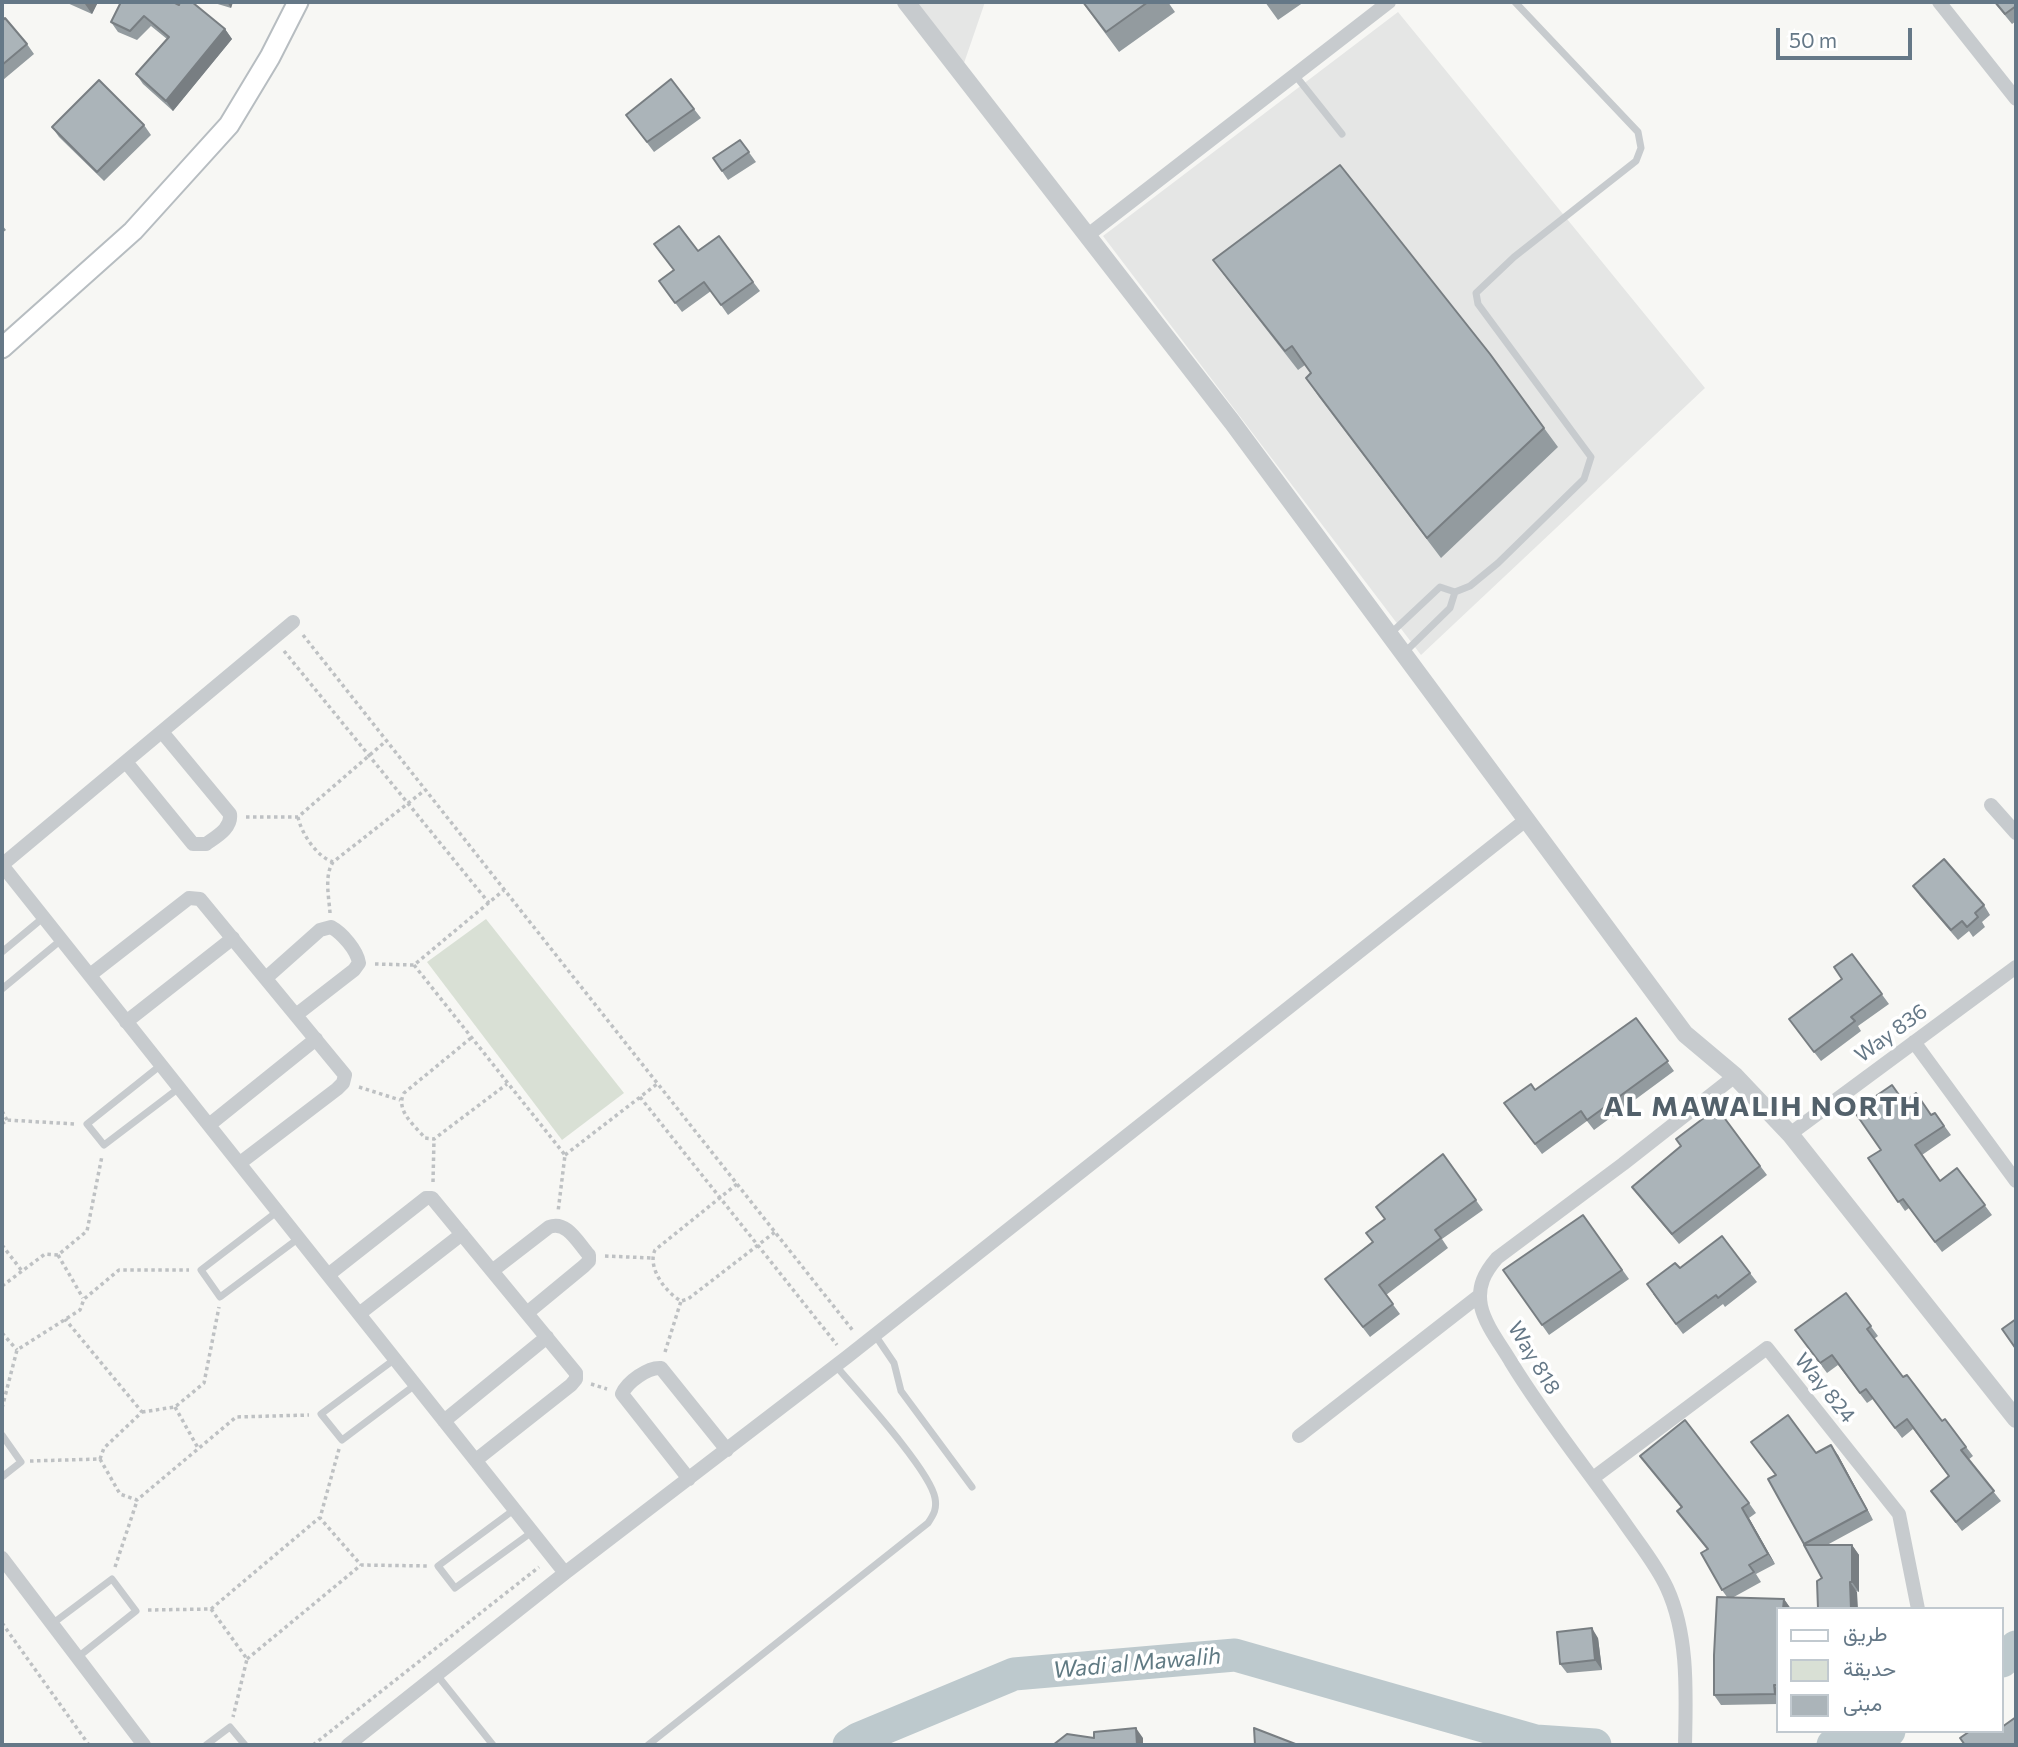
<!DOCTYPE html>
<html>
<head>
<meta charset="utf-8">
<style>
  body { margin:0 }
  #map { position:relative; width:2018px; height:1747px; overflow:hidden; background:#f7f7f4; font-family:Commissioner,Vazirmatn,sans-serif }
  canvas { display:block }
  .frame { position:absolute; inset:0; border:4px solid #657887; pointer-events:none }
  .legend { position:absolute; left:1776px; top:1607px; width:228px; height:126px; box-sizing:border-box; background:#fff; border:2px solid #c1c9cf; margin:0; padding:9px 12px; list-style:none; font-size:21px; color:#657887 }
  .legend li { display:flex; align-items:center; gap:14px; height:35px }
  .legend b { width:35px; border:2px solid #c1c9cf }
  .scale { position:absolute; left:1776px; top:28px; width:136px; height:32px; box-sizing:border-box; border:4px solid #657887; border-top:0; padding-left:9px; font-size:21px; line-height:24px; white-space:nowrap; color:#657887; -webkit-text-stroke:5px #fff; paint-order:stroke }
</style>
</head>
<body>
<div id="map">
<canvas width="2018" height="1747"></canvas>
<div class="frame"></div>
<ul class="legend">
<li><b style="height:9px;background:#fff"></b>طريق</li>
<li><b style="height:19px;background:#d9e0d5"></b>حديقة</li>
<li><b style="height:19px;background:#abb4b9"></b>مبنى</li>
</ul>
<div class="scale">50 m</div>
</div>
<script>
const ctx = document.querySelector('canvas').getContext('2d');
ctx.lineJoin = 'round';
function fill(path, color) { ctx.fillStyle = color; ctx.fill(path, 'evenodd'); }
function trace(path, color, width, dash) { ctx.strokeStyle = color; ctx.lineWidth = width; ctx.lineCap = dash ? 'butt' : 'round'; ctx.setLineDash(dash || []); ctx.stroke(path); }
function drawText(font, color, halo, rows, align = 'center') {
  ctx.font = font + ' Commissioner,sans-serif'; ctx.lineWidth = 7; ctx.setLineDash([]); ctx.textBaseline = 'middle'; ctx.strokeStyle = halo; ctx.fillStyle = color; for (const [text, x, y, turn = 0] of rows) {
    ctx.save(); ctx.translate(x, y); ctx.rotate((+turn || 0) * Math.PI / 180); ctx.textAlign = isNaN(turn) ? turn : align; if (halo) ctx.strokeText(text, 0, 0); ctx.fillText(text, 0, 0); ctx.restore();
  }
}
fill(new Path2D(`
  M914 2H985L963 66Z
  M1398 12 1705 388 1421 655 1103 236Z`), '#e5e6e5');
fill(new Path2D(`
  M486 919 624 1093 562 1140 427 962Z`), '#d9e0d5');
trace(new Path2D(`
  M2002 1661 2016 1647
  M849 1745 858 1739 1014 1674 1235 1655 1536 1741 1595 1745
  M1833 1745 1889 1731`), '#bdc9cd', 33);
const secondary = new Path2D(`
  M2 348 133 231 229 125 270 57 298 2`);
trace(secondary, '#b7bdc1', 23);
trace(new Path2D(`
  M303 635 854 1332
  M284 651 489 903
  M246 817H298L386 741
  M298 817C301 833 317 857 333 862
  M330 913C329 897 324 876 333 862L425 790
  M375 964 414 965 504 890
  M414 965 565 1155 558 1212
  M471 1038 404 1093C395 1110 414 1125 425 1138L434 1139 507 1084
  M359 1087 400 1100
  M640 1097 837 1345
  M2 1111 7 1120
  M2 1124 7 1120 75 1124
  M565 1155 657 1084
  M433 1182 434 1139
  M737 1184 655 1250C647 1267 665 1292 681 1301L688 1299 775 1232
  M2 1245 22 1271
  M58 1255 83 1298
  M605 1256 651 1258
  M2 1286 45 1254 58 1255 87 1231 102 1156
  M2 1333 17 1350
  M665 1352 681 1301
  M591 1384 607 1389
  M175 1407 198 1448
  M2 1408 17 1350 80 1310 84 1299 119 1270H189
  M142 1412 175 1407 204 1383 219 1307
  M339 1449 320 1518 361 1565
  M100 1459 120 1494 137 1500 236 1417 309 1415
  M30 1461 100 1459 104 1448 142 1412 65 1319
  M115 1567 137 1501
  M211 1609 319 1518
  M148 1610 211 1609 247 1659 233 1717
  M2 1623 89 1745
  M247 1659 361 1565 429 1566
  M313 1745 539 1567`), '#bec1c3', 3.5, [3.5, 3.5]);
trace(new Path2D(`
  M1295 75 1342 134
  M1390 634 1440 587 1455 592 1470 586 1498 563 1584 479 1591 457 1478 304 1476 293 1514 257 1636 161 1641 148 1638 132 1515 2
  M1404 653 1450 608 1455 592
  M2 952 44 917
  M2 989 61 940
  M161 1065 87 1124 104 1145 179 1088
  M278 1211 201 1270 220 1297 299 1238
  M875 1335 894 1363 901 1391 972 1487
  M395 1359 321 1414 342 1440 415 1385
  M2 1435 21 1462 2 1477
  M515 1509 438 1566 455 1588 532 1532
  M52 1624 112 1579 136 1611 78 1657
  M437 1675 493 1745
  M206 1745 230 1727 245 1745
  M648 1745 928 1523C934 1514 937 1509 935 1498 930 1470 858 1392 836 1366`), '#c7cbce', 7);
trace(new Path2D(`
  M1939 2 2016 99
  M1088 235 1389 2
  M126 762 193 844H206C217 836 232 828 230 814L162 732
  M1991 805 2016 833
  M2 865 565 1573
  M2 865 293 622
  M90 975 189 898 200 899 345 1075 343 1083 337 1089 240 1163
  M266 978 320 930 331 927C342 933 357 950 359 963L354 970 296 1015
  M126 1022 233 938
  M1914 1042 2016 1181
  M209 1125 316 1039
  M1790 1134 2016 967
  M492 1271 549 1227C567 1220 578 1243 589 1255V1261L584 1266 527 1313
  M328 1275 426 1198H432L576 1373V1379L571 1385 476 1460
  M359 1314 462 1234
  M444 1421 547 1337
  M1299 1436 1480 1295
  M1593 1478 1767 1348 1899 1514 1918 1609
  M689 1479 622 1394C627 1382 648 1367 661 1368L727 1450
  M2 1558 144 1745
  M348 1745 565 1573 847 1357 1527 819
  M1685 1745C1686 1694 1689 1636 1667 1588 1656 1564 1639 1544 1624 1522 1586 1468 1545 1418 1511 1362 1501 1345 1485 1325 1481 1306 1477 1286 1485 1272 1497 1258L1623 1164 1735 1076`), '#c7cbce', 14);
trace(new Path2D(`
  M906 2 1232 422 1685 1034 1735 1076 1790 1134 2016 1419`), '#c7cbce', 18);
trace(secondary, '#fff', 19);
fill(new Path2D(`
  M65 2H98L92 14Z
  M121 2 225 29 232 39 173 111 143 84 136 74 167 39 151 26 137 40 118 32 111 22Z
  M211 2H233L231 8Z
  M1082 2H1168L1175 12 1119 52Z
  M1265 2H1304L1278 20Z
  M1994 2H2016V21L2012 24Z
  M2 21 27 44 34 54 3 80 2 79Z
  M694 109 701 118 654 152 626 115Z
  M144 125 151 135 104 181 59 137 52 127Z
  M740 140 756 162 728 180 713 158Z
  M2 225 6 230 2 233Z
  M719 236 760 291 728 315 711 291 682 312 659 281Z
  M1213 260 1544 428 1558 447 1441 558 1319 397 1306 378 1311 373 1305 365 1298 370 1227 279Z
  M1913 886 1984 905 1990 915 1982 922 1985 927 1973 937 1969 931 1958 940 1920 896Z
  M1852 954 1889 1004 1858 1026 1861 1031 1821 1061 1796 1029 1842 979Z
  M1636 1018 1674 1071 1594 1130 1587 1121 1542 1154 1504 1103 1535 1090Z
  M1904 1102 1931 1115 1935 1113 1951 1135 1922 1155 1940 1181 1957 1168 1992 1215 1942 1252 1909 1208 1905 1211 1868 1158 1881 1150Z
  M1717 1108 1767 1175 1679 1244 1639 1196 1632 1187 1681 1146Z
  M1443 1154 1483 1210 1442 1239 1448 1248 1386 1295 1400 1314 1370 1337 1325 1279 1372 1242 1385 1220Z
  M1583 1215 1629 1279 1549 1335 1503 1270Z
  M1680 1268 1750 1273 1757 1282 1725 1307 1723 1304 1683 1334 1653 1294Z
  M1846 1293 1878 1336 1874 1339 1903 1377 1942 1421 1945 1419 1973 1456 1968 1460 2001 1501 1962 1531 1931 1491 1949 1477 1913 1429 1902 1438 1873 1399 1867 1403 1838 1365 1827 1373 1795 1330Z
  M1816 1453 1838 1455 1873 1520 1827 1545H1852L1859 1555V1592L1822 1578 1768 1479Z
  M1640 1456 1749 1503 1756 1513 1749 1518 1775 1564 1756 1574 1761 1582 1732 1598 1784 1599 1791 1609H1778V1704L1721 1705 1714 1695 1727 1597 1722 1590 1708 1550 1677 1511 1681 1507Z
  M1598 1638 1602 1670 1567 1673 1560 1664Z`), '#939b9f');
fill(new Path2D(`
  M86 2H98L92 14 85 4Z
  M227 2H233L231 8Z
  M225 29 232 39 173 111 166 101Z
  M1831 1445 1838 1455 1873 1520 1867 1510Z
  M1742 1508 1749 1518 1775 1564 1768 1554Z
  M1852 1545 1859 1555V1592L1852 1582Z
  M1850 1582 1857 1592 1858 1609H1851Z
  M1784 1599 1791 1609H1783Z
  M1592 1628 1598 1638 1602 1670 1595 1660Z
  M1774 1685 1778 1691V1700L1775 1694Z
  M1136 1728 1143 1738V1745H1137Z`), '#787e82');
const building = new Path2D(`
  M121 2H173L179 5 180 2H192L225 29 166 101 136 74 169 37 144 16 130 31 111 22Z
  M1083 2H1148L1106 32Z
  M1995 2H2016V6L2005 14Z
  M5 18 27 44 2 65V21Z
  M671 79 694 109 647 142 626 115Z
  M99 80 144 125 97 172 52 127Z
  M740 140 749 152 722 171 713 158Z
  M1340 165 1490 354 1544 428 1427 538 1306 378 1311 373 1292 346 1285 351 1213 260Z
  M679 226 698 251 719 236 753 282 721 305 704 282 675 303 659 281 674 270 654 244Z
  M1944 859 1984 905 1975 913 1978 917 1967 927 1962 921 1951 930 1913 886Z
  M1852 954 1882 994 1851 1017 1855 1021 1814 1052 1789 1019 1842 979 1834 967Z
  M1636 1018 1668 1061 1587 1120 1581 1111 1535 1144 1504 1103 1531 1084 1535 1090Z
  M1892 1085 1904 1102 1916 1093 1931 1115 1935 1113 1944 1126 1915 1145 1940 1181 1957 1168 1985 1205 1935 1242 1903 1199 1898 1202 1868 1158 1881 1150 1854 1111Z
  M1717 1108 1760 1166 1672 1234 1632 1187 1681 1146 1676 1139Z
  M1443 1154 1476 1200 1435 1230 1441 1238 1379 1285 1393 1304 1363 1327 1325 1279 1373 1242 1366 1233 1385 1219 1376 1207Z
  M1583 1215 1622 1270 1542 1325 1503 1270Z
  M1722 1236 1750 1273 1718 1298 1716 1295 1676 1324 1647 1284 1675 1263 1680 1268Z
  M1846 1293 1871 1326 1867 1329 1903 1377 1907 1375 1942 1421 1945 1419 1966 1447 1961 1450 1994 1491 1956 1522 1931 1491 1949 1476 1907 1419 1895 1428 1866 1389 1860 1393 1832 1355 1820 1363 1795 1330Z
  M2016 1319V1349L2002 1329Z
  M1788 1415 1816 1453 1831 1445 1867 1510 1804 1544 1768 1479 1776 1475 1751 1442Z
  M1685 1420 1749 1503 1742 1508 1768 1554 1749 1565 1754 1572 1722 1590 1701 1553 1708 1549 1677 1511 1682 1507 1640 1456Z
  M1804 1545H1852V1582H1850L1851 1609H1818L1817 1581 1822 1578Z
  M1717 1597 1784 1599 1783 1609H1778V1685H1774L1775 1694 1714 1695V1655Z
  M1592 1628 1595 1660 1560 1664 1557 1632Z
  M2016 1717V1745H1965L1960 1738 1970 1731H2002V1727Z
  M1136 1728 1137 1745H1053L1067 1734 1094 1738V1732Z
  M1254 1728 1298 1745H1255Z`);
fill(building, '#abb4b9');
trace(building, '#787e82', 2);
drawText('21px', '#657887', '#fff', [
  ["Way 836",1891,1033,-36],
  ["Way 818",1534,1358,59],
  ["Way 824",1825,1388,51]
]);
drawText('italic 23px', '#607a83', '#fff', [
  ["Wadi al Mawalih",1137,1663,-5]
]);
ctx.letterSpacing = '2px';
drawText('bold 28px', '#53616b', '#fff', [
  ["AL MAWALIH NORTH",1763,1107]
]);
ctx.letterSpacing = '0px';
</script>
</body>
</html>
